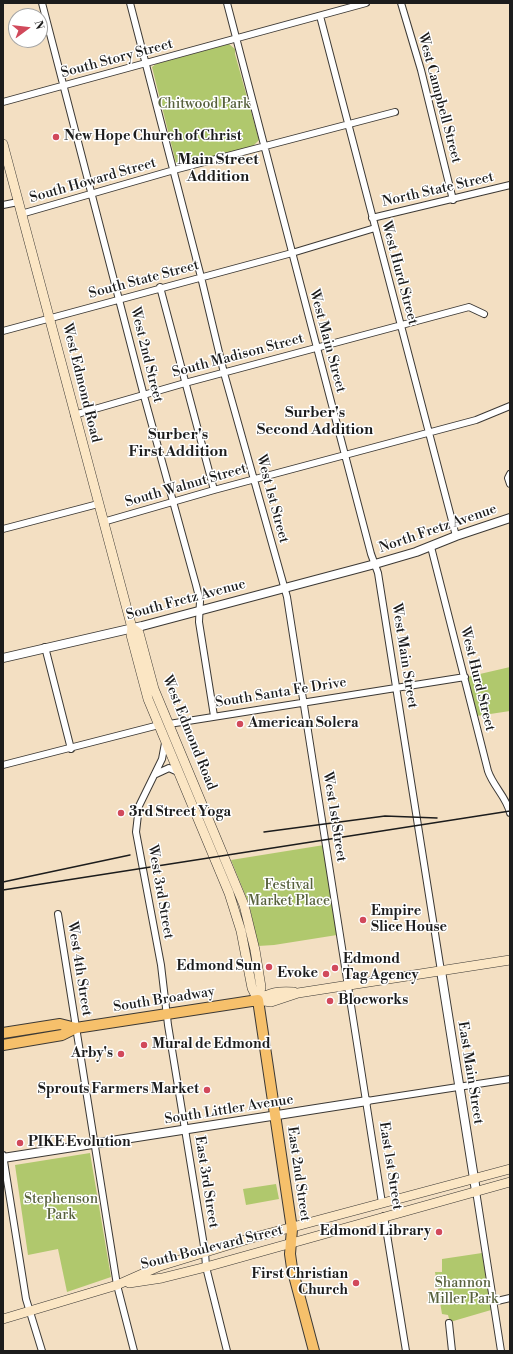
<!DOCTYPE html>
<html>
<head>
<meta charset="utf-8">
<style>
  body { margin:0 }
  #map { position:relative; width:513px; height:1354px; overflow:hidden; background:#f3dfc2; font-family:"Libre Bodoni",serif }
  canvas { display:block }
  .frame { position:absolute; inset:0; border:4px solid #1c1c1c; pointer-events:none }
  .north { position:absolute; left:8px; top:8px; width:40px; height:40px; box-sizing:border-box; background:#fff; border:1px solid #a4a4a4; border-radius:50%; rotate:75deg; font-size:11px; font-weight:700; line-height:16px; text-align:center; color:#1c1c1c }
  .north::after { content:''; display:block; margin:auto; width:14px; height:18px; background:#d1495b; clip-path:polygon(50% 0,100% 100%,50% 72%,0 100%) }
</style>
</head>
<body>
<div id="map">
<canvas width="513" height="1354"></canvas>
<div class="frame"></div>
<div class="north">N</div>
</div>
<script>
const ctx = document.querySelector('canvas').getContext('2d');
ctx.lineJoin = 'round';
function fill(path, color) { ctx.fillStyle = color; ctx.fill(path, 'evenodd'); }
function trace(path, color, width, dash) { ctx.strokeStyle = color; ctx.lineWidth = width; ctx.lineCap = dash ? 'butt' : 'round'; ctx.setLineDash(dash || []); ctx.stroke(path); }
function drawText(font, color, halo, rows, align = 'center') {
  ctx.font = font + ' "Libre Bodoni",serif'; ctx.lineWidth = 3; ctx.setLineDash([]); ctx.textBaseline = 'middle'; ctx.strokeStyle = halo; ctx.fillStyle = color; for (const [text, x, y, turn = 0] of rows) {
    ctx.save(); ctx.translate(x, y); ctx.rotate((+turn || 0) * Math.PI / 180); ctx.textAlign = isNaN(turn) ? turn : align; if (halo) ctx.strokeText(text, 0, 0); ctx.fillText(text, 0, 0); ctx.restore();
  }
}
fill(new Path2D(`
  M229 44 235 49V54L259 140 253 146 183 165 176 163 152 67 156 64Z
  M510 667V711L477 716 467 677Z
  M324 845 337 935 274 945 258 946 249 904 231 860Z
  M90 1153 111 1277 67 1292 58 1249 28 1255 15 1165Z
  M276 1184 279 1199 246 1205 243 1189Z
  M482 1253 491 1310 450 1322 448 1315 442 1314 435 1272H442V1259Z`), '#b0c86d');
const minor = new Path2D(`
  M42 3 144 396 196 585 200 601 199 622 214 716
  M130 3 201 277 224 373 287 597 382 1203
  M227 3 345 455 371 554 378 573 441 971
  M401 3 421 70 453 200
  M320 16 456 536
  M3 102 366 3
  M3 205 18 202
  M21 214 174 170 395 112
  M372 218 510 185
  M160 287 214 490
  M3 331 292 253 375 228
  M74 415 185 383 469 307 484 314
  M510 474 508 478 510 484
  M103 522 214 490 476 420 510 406
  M3 529 98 504
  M431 547 488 771C493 786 507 798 510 813
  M45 647 71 749
  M169 724 465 677
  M165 743 162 759 139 806 136 832 161 965 168 1025 205 1252 206 1267 227 1351
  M3 765 159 725
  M156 774 169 768 178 772
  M58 914 117 1285 134 1351
  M367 1101 510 1079
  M3 1155 26 1299 42 1351
  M476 1191 501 1351
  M384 1216 406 1351
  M493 1302 510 1298
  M449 1323 452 1351`);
const tertiary = new Path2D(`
  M3 658 142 626 375 564 416 552 456 536 510 518
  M441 971 476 1191
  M3 1158 367 1101`);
const secondary = new Path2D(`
  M3 144 132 628 131 635 148 699 229 893 241 931 252 988 258 1000
  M132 628 139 633 154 689 244 905 255 950 261 987 258 1000
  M258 1000 271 1002 298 993 510 960
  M258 1000C270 992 279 991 294 992
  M129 1283 162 1278 206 1267 510 1182
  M3 1319 117 1285 160 1266 248 1239 510 1169`);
const primary = new Path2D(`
  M3 1033 60 1024 76 1028
  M3 1045 62 1035 76 1028 258 1000 292 1229 290 1254 292 1268 314 1351`);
trace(minor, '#3c3935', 8);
trace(tertiary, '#3c3935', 10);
trace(secondary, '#3c3935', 10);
trace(primary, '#3c3935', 12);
trace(minor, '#fff', 6);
trace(tertiary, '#fff', 8);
trace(secondary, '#fbe6c4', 9);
trace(primary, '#f6c06b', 10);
trace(new Path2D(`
  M264 832 385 816 437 818
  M3 882 130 855
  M3 890 510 811`), '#1c1c1c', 1.5);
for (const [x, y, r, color] of [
  [56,137,4,"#d1495b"],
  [240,724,4,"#d1495b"],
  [121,813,4,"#d1495b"],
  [363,920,4,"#d1495b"],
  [269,967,4,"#d1495b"],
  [335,968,4,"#d1495b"],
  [326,974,4,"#d1495b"],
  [330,1001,4,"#d1495b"],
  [144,1045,4,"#d1495b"],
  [121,1054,4,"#d1495b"],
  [207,1090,4,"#d1495b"],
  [20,1143,4,"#d1495b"],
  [439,1232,4,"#d1495b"],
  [356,1283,4,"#d1495b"]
]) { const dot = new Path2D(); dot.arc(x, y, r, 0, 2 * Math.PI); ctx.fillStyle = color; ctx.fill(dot); trace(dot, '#fff', 1.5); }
drawText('14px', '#1c1c1c', '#fff', [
  ["South Story Street",117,59,-15],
  ["West Campbell Street",439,98,75],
  ["South Howard Street",93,181,-16],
  ["North State Street",438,190,-13],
  ["West Hurd Street",399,273,75],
  ["South State Street",144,280,-15],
  ["West Main Street",327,341,75],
  ["West 2nd Street",146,355,76],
  ["South Madison Street",238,356,-15],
  ["West Edmond Road",81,383,76],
  ["South Walnut Street",186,486,-16],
  ["West 1st Street",272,499,75],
  ["North Fretz Avenue",438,529,-19],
  ["South Fretz Avenue",186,600,-15],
  ["West Main Street",404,656,81],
  ["West Hurd Street",477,679,76],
  ["South Santa Fe Drive",281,693,-9],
  ["West Edmond Road",189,733,68],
  ["West 1st Street",334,817,81],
  ["West 3rd Street",160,892,80],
  ["West 4th Street",79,969,81],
  ["South Broadway",164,1000,-9],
  ["East Main Street",470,1073,81],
  ["South Littler Avenue",229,1110,-9],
  ["East 1st Street",390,1166,81],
  ["East 2nd Street",298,1174,82],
  ["East 3rd Street",206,1182,81],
  ["South Boulevard Street",212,1248,-14]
]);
drawText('14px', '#57613c', '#fff', [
  ["Chitwood Park",204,105],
  ["Festival",289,886],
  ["Market Place",289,902],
  ["Stephenson",61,1200],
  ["Park",61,1216],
  ["Shannon",463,1284],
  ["Miller Park",463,1300]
]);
drawText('bold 14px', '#1c1c1c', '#fff', [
  ["New Hope Church of Christ",64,137],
  ["American Solera",248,724],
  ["3rd Street Yoga",129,813],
  ["Empire",371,912],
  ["Slice House",371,928],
  ["Edmond",343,960],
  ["Tag Agency",343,976],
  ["Edmond Sun",261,967,"right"],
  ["Evoke",318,974,"right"],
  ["Blocworks",338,1001],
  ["Mural de Edmond",152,1045],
  ["Arby's",113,1054,"right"],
  ["Sprouts Farmers Market",199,1090,"right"],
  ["PIKE Evolution",28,1143],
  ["Edmond Library",431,1232,"right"],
  ["First Christian",348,1275,"right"],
  ["Church",348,1291,"right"]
], 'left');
drawText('bold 15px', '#1c1c1c', '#fff', [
  ["Main Street",218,160],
  ["Addition",218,177],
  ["Surber's",315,413],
  ["Second Addition",315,430],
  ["Surber's",178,435],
  ["First Addition",178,452]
]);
</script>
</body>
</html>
